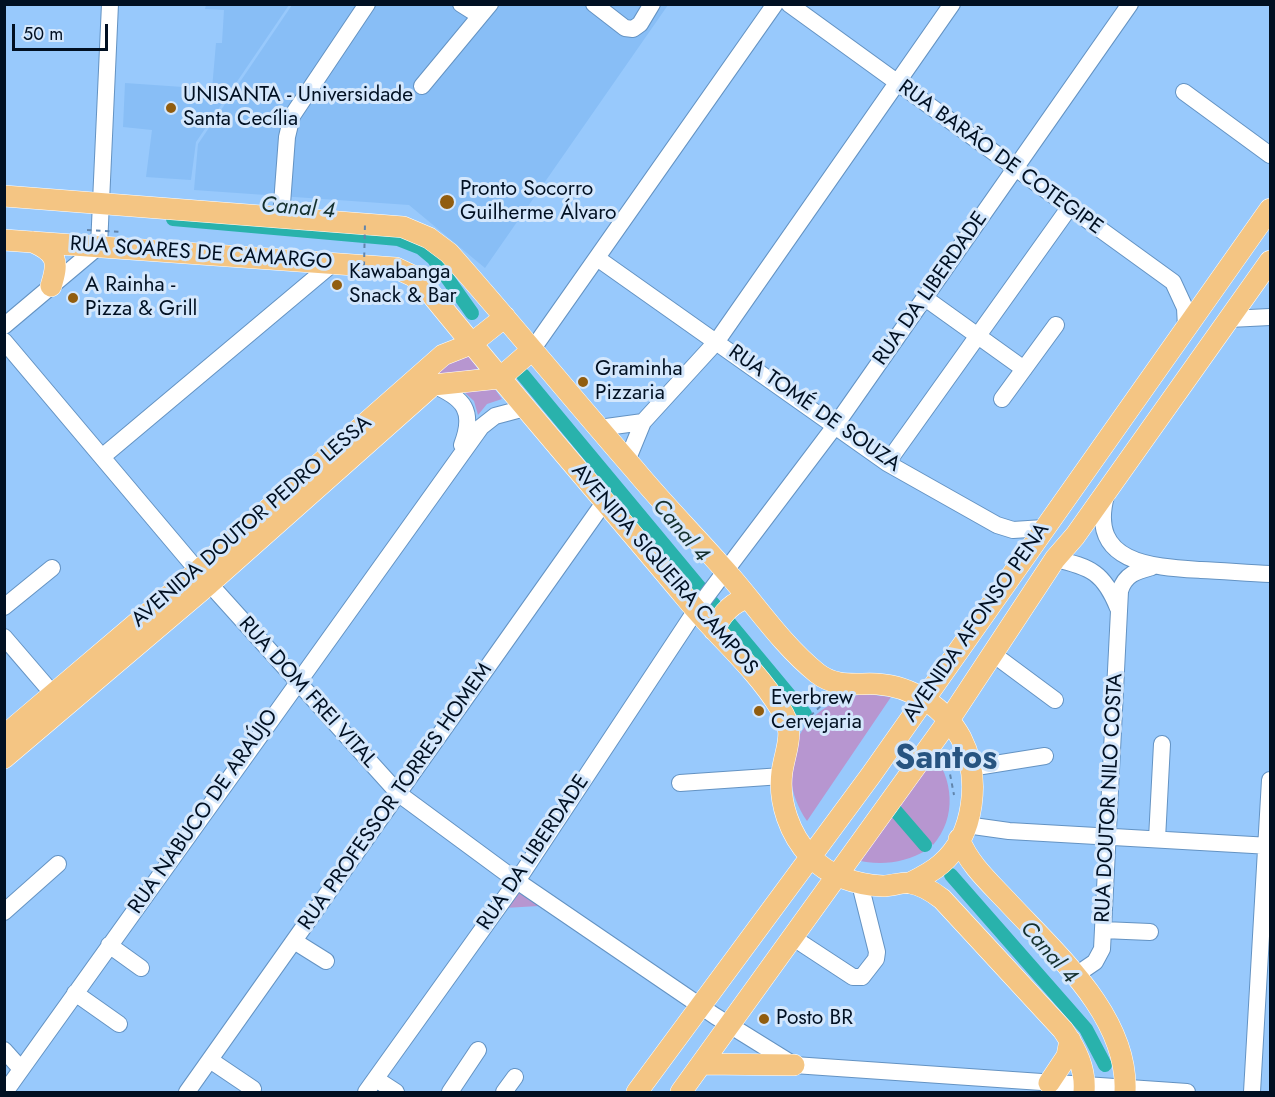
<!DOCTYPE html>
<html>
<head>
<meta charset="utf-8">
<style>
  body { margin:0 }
  #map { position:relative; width:1275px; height:1097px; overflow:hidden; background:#98c9fc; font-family:Jost,sans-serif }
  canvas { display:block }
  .frame { position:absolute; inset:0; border:6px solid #011022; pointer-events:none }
  .scale { position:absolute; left:12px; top:24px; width:96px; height:27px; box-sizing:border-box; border:3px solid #011022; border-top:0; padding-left:8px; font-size:18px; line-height:21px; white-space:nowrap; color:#011022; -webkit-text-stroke:4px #d4e7fc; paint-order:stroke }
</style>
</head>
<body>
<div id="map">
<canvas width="1275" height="1097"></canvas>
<div class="frame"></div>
<div class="scale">50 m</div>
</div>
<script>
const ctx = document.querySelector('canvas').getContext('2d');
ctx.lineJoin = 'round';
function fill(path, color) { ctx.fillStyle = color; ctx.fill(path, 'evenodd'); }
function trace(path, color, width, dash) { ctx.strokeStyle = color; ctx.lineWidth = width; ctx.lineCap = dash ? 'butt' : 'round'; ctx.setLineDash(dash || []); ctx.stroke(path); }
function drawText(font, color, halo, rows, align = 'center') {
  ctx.font = font + ' Jost,sans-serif'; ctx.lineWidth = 6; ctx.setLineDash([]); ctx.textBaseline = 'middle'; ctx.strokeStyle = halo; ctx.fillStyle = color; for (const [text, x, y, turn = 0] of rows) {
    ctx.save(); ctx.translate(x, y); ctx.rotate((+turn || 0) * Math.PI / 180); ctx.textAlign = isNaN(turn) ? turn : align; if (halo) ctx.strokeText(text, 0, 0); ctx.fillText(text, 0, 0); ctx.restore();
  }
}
fill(new Path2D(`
  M206 5H289L196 142 191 180 146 177 152 130 123 127 125 83 212 89 216 43H222L224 10 205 9Z
  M292 5H668L485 268 409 205 194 190 198 144Z`), '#88bef6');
fill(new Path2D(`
  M467 353 478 369 430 377 448 360Z
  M494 388 502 399 487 404 478 415 474 401 464 392Z
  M866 694 891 697 807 821C770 766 799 701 866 694Z
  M931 751C954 778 957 818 933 845L895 802Z
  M890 808 927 850C903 864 878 866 852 859Z
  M517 889 539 906 504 908Z`), '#b796d0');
trace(new Path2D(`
  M173 219 398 239 421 248 433 258 472 313
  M523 375 805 714
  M894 809 925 845
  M951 875 1086 1029 1105 1065`), '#29b2ac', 14);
const minor = new Path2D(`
  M461 4 480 16 490 4
  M594 4 625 28 633 29 640 24 652 4
  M789 4 1173 282 1185 308 1186 327
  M422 86 480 16
  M1184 92 1270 155
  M281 217 287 137 292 116 367 4
  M597 258 887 463 997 525 1013 530 1044 528
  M925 298 1024 369
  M1229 319 1270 317
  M4 326 99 246 110 4
  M4 341 198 571 399 794 517 881 715 1016 794 1065 1187 1092
  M532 350 775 4
  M433 385C464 398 475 411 462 445
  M1002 399 1056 325
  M599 428 643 422
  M102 457 332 264
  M627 461 643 422 717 341 952 4
  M887 463 1069 208
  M1106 496C1088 564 1153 567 1201 570 1224 571 1247 573 1270 574
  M1055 559C1091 567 1104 573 1118 608
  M4 607 52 568
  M4 637 53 694
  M993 654 1055 700
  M970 768 1045 756
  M680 783 782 776
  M966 825 1009 831 1270 846
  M1157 839 1162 744
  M4 912 58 864
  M1103 930 1150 932
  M792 937 853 977H862L876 959 877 952 860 884
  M294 941 326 961
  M109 945 141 968
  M1076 975 1095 962 1102 949 1120 591C1125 574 1137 571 1152 567
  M75 993 119 1024
  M4 1050 21 1069
  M210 1060 253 1089
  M376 1079 396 1092
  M5 1092 481 427 495 416 525 408
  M187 1092 605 501
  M366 1092 517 881 696 610 835 426 1130 4
  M450 1092 478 1050
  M504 1092 515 1077
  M1252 1092 1270 780`);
const major = new Path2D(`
  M4 196 403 227 429 238 449 253C512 324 572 398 635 470 663 504 694 535 723 568 754 602 780 643 817 673 836 688 855 683 877 684 912 686 945 708 961 738 981 777 975 835 941 864 932 872 920 878 910 883
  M4 240 396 268 413 276 427 289C512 394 600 495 686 598 716 635 755 667 780 708 796 733 786 746 782 772 778 802 790 835 810 856 828 876 857 885 883 886 892 886 901 882 910 883 923 885 933 892 942 899L1063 1030C1076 1049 1086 1069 1084 1092
  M33 242C57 253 59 261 51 286
  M714 630C721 615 732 602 748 598
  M4 736 198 571 443 355 471 344 505 317
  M4 758 209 584 433 385 500 378 532 350
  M959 839C969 864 988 881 1006 900 1054 952 1129 1016 1125 1092
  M701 1064 794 1065
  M1049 1083 1067 1056 1070 1040
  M637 1092 871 775 1270 209
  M681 1092 949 720 1055 559 1075 536 1270 261`);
trace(minor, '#6493c3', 18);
trace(major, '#fff', 22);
trace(new Path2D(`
  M804 722 830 697
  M941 759 950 774 954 795`), '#6185ac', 2, [4.5, 4.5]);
trace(minor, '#fff', 16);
trace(major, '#f4c583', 21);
trace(new Path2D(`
  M87 230 121 232
  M364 266 365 223`), '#6185ac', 2, [4.5, 4.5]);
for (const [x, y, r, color] of [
  [171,108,6,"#915d0f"],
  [447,202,8,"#915d0f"],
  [337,285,6,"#915d0f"],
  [73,298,6,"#915d0f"],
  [583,382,6,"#915d0f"],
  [759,711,6,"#915d0f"],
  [764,1019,6,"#915d0f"]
]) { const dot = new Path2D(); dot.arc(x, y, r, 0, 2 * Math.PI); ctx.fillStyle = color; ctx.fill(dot); trace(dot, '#d4e7fc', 2); }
drawText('21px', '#011022', '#d4e7fc', [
  ["UNISANTA - Universidade",183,96],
  ["Santa Cecília",183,120],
  ["Pronto Socorro",460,190],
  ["Guilherme Álvaro",460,214],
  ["Kawabanga",349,273],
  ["Snack & Bar",349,297],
  ["A Rainha -",85,286],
  ["Pizza & Grill",85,310],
  ["Graminha",595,370],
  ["Pizzaria",595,394],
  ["Everbrew",771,699],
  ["Cervejaria",771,723],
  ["Posto BR",776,1019]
], 'left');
drawText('21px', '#011022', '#d4e7fc', [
  ["RUA BARÃO DE COTEGIPE",1000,158,36],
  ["RUA SOARES DE CAMARGO",201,254,4],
  ["RUA DA LIBERDADE",931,289,-55],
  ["RUA TOMÉ DE SOUZA",814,409,35],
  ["AVENIDA DOUTOR PEDRO LESSA",252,522,-41],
  ["AVENIDA SIQUEIRA CAMPOS",664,570,49],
  ["AVENIDA AFONSO PENA",977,623,-55],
  ["RUA DOM FREI VITAL",307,693,48],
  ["RUA PROFESSOR TORRES HOMEM",396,797,-55],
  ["RUA DOUTOR NILO COSTA",1110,798,-87],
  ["RUA NABUCO DE ARAÚJO",204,812,-55],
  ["RUA DA LIBERDADE",534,853,-56]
]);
drawText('italic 22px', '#14302e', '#d4e7fc', [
  ["Canal 4",298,209,5],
  ["Canal 4",680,531,50],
  ["Canal 4",1048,953,49]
]);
drawText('bold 33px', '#275480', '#d4e7fc', [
  ["Santos",946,760]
]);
</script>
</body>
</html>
